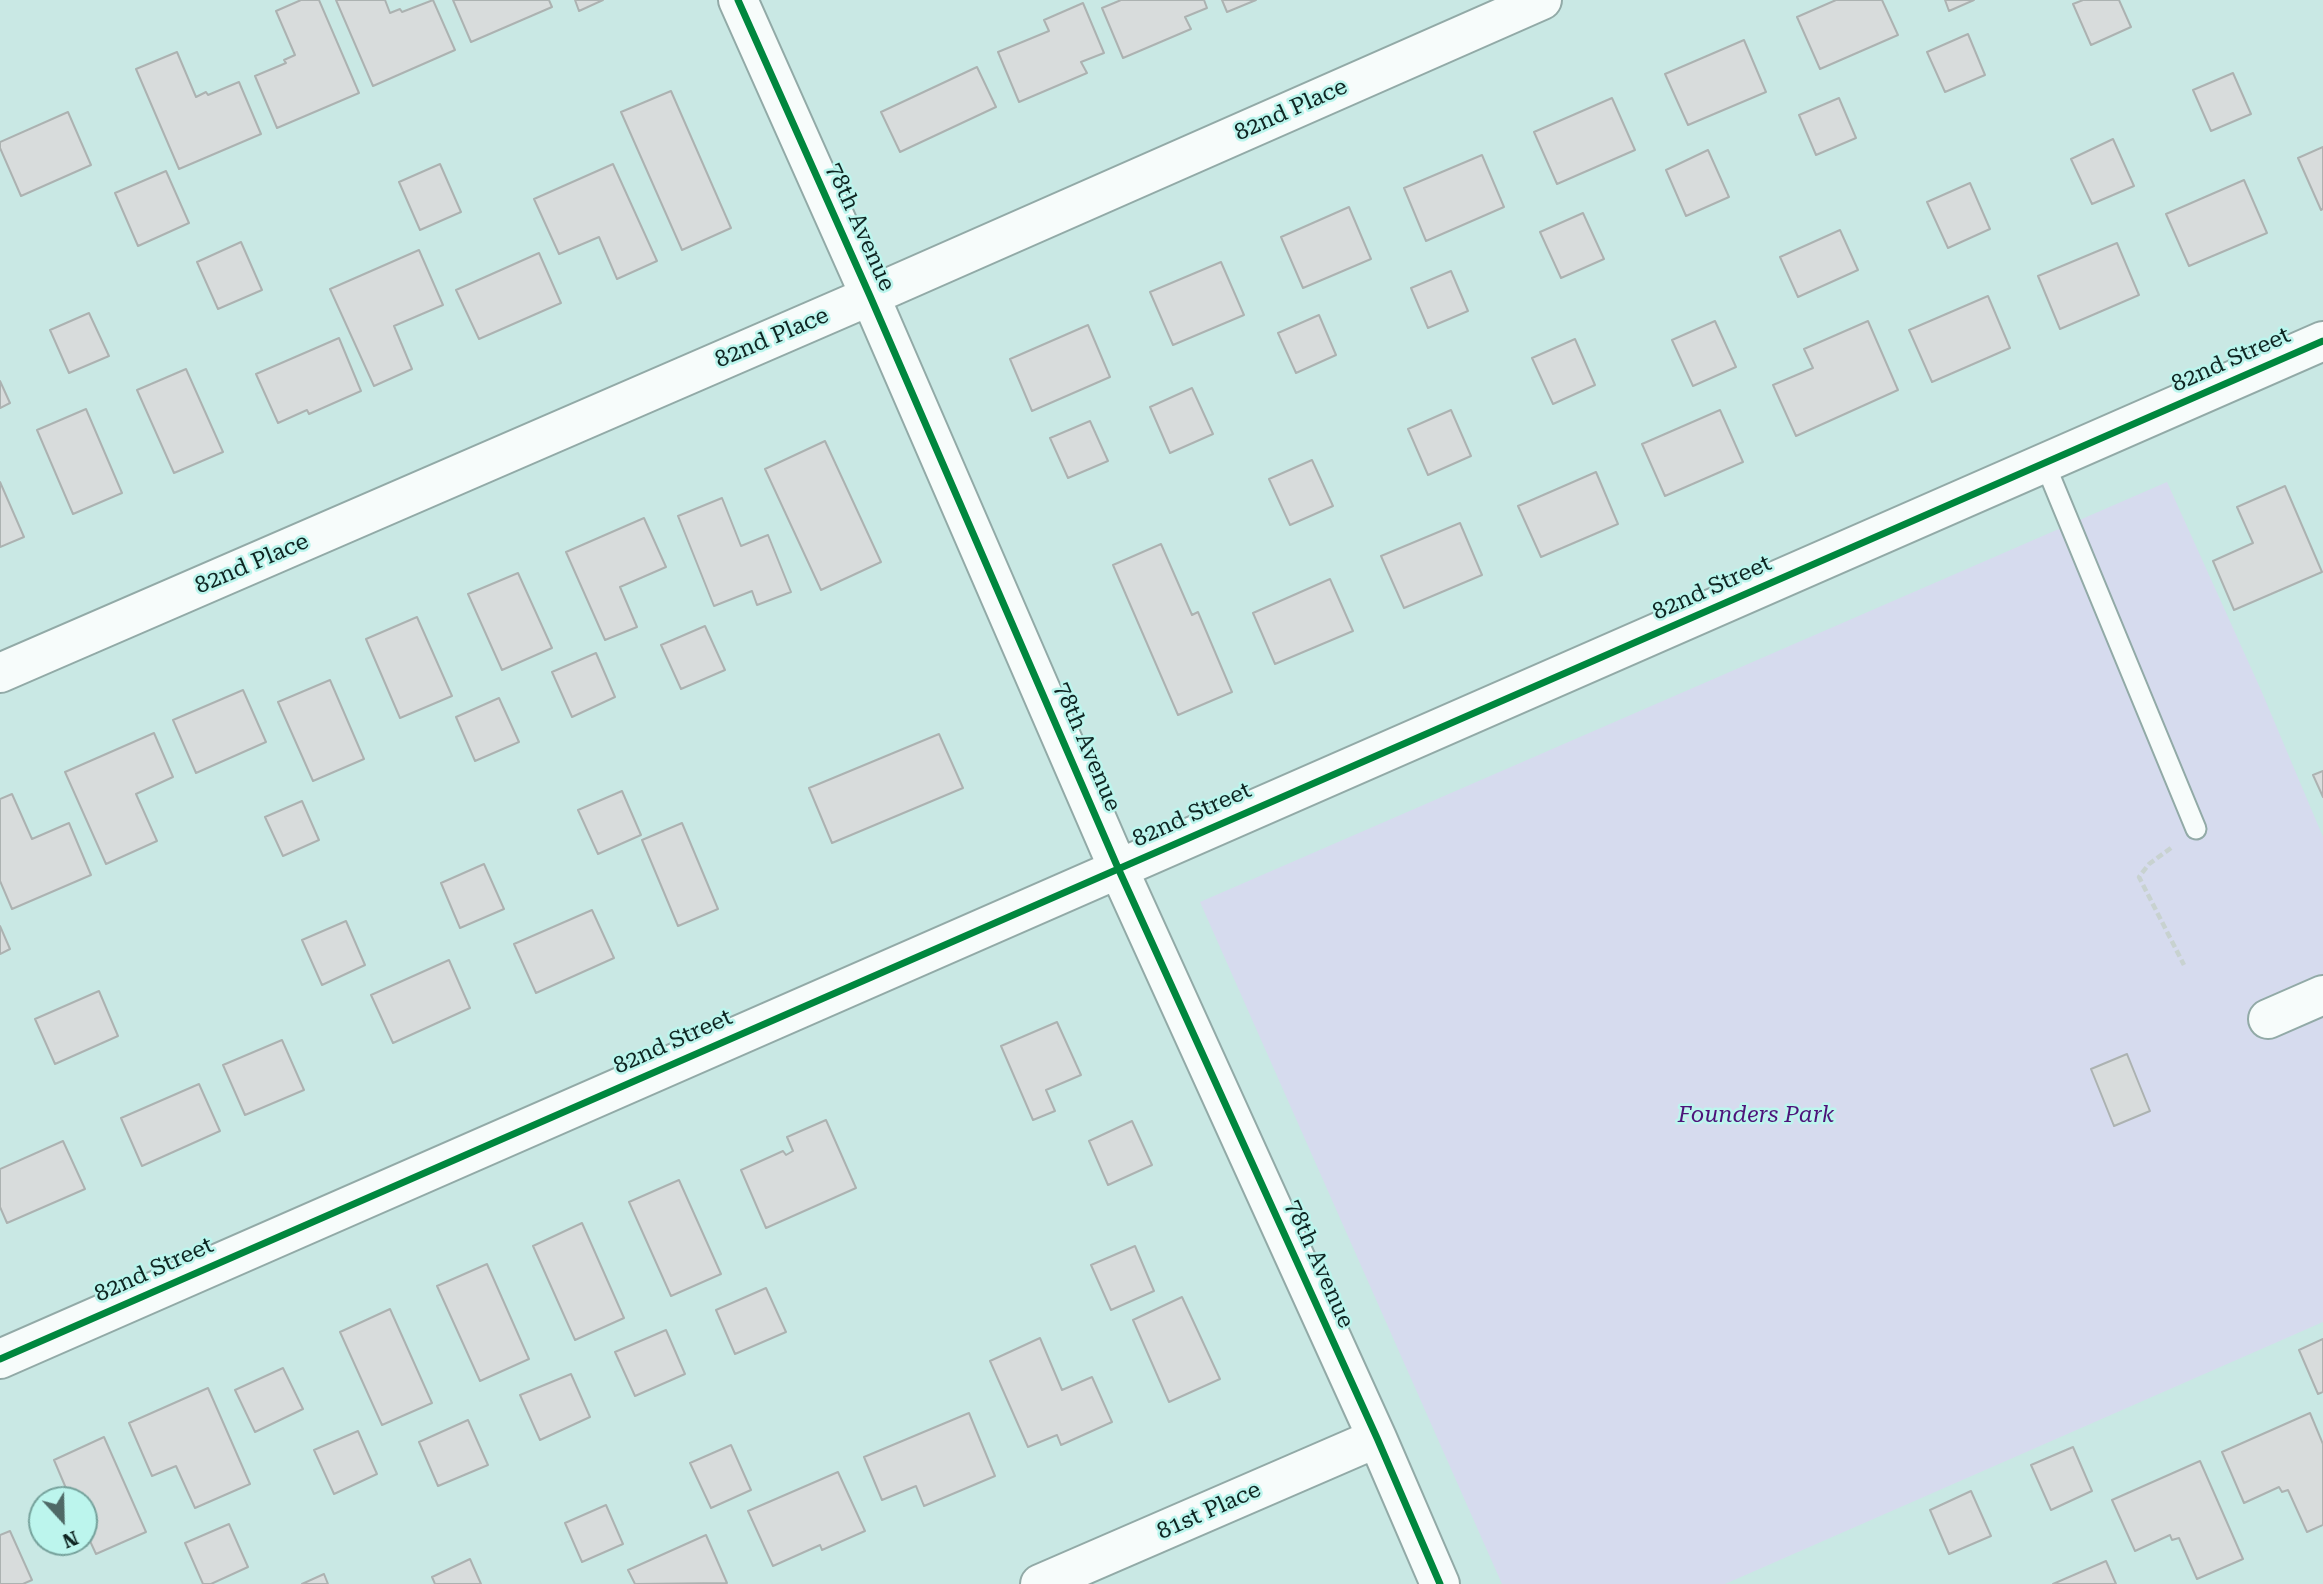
<!DOCTYPE html>
<html>
<head>
<meta charset="utf-8">
<style>
  body { margin:0 }
  #map { position:relative; width:2323px; height:1584px; overflow:hidden; background:#c9e8e4; font-family:"Roboto Serif",serif }
  canvas { display:block }
  .north { position:absolute; left:28px; top:1486px; width:70px; height:70px; box-sizing:border-box; background:#bcf5ed; border:2px solid #76a29c; border-radius:50%; rotate:158deg; font-size:19px; font-weight:700; line-height:28px; text-align:center; color:#0e2522 }
  .north::after { content:''; display:block; margin:auto; width:24px; height:32px; background:#4f6966; clip-path:polygon(50% 0,100% 100%,50% 72%,0 100%) }
</style>
</head>
<body>
<div id="map">
<canvas width="2323" height="1584"></canvas>
<div class="north">N</div>
</div>
<script>
const ctx = document.querySelector('canvas').getContext('2d');
ctx.lineJoin = 'round';
function fill(path, color) { ctx.fillStyle = color; ctx.fill(path, 'evenodd'); }
function trace(path, color, width, dash) { ctx.strokeStyle = color; ctx.lineWidth = width; ctx.lineCap = dash ? 'butt' : 'round'; ctx.setLineDash(dash || []); ctx.stroke(path); }
function drawText(font, color, halo, rows, align = 'center') {
  ctx.font = font + ' "Roboto Serif",serif'; ctx.lineWidth = 5; ctx.setLineDash([]); ctx.textBaseline = 'middle'; ctx.strokeStyle = halo; ctx.fillStyle = color; for (const [text, x, y, turn = 0] of rows) {
    ctx.save(); ctx.translate(x, y); ctx.rotate((+turn || 0) * Math.PI / 180); ctx.textAlign = isNaN(turn) ? turn : align; if (halo) ctx.strokeText(text, 0, 0); ctx.fillText(text, 0, 0); ctx.restore();
  }
}
fill(new Path2D(`
  M2167 482 2261 690 2323 837V1322L1725 1584H1502L1200 902Z`), '#d6dbee');
const building = new Path2D(`
  M301 0H319L359 93 277 128 255 76 286 63 284 60 295 55 276 11Z
  M336 0H385L390 13 400 9 402 12 433 0 455 50 373 86Z
  M453 0H549L552 7 471 42Z
  M575 0H603L579 11Z
  M1121 0H1204L1207 8 1185 17 1191 29 1123 58 1102 8Z
  M1222 0H1256L1227 12Z
  M1836 0H1882L1898 35 1820 69 1797 17Z
  M1945 0H1974L1949 11Z
  M2083 0H2119L2131 27 2091 45 2073 4Z
  M1083 3 1104 53 1081 62 1087 73 1019 102 998 52 1049 31 1044 20Z
  M1968 34 1985 75 1945 92 1927 52Z
  M1744 40 1766 92 1688 125 1665 74Z
  M177 52 196 97 206 92 208 95 239 82 261 134 179 169 136 69Z
  M977 67 996 107 900 152 881 112Z
  M2233 73 2251 114 2211 131 2193 90Z
  M671 91 731 228 682 250 621 112Z
  M1612 98 1635 150 1557 184 1534 132Z
  M1839 98 1856 138 1816 155 1799 115Z
  M68 112 91 165 21 196 0 148V142Z
  M2113 139 2134 186 2092 204 2071 159Z
  M2323 147V209L2321 210 2298 158Z
  M1708 150 1729 197 1686 216 1666 170Z
  M1482 155 1504 207 1426 241 1404 188Z
  M440 164 461 212 420 230 399 182Z
  M613 164 657 261 617 279 599 237 559 254 534 199Z
  M166 171 189 223 138 246 115 193Z
  M2244 180 2267 233 2189 266 2166 214Z
  M1970 183 1990 229 1948 248 1927 202Z
  M1349 207 1371 259 1303 288 1281 237Z
  M1583 213 1604 259 1561 278 1540 232Z
  M1840 230 1858 270 1798 297 1780 257Z
  M241 242 262 290 218 309 197 262Z
  M2117 243 2139 295 2060 329 2038 276Z
  M419 250 443 305 394 326 412 369 374 386 330 289Z
  M539 253 561 303 479 339 456 290Z
  M1221 262 1244 315 1173 345 1150 292Z
  M1451 271 1468 311 1428 328 1411 288Z
  M1988 296 2010 348 1932 382 1909 330Z
  M89 313 109 356 69 373 50 330Z
  M1319 315 1336 355 1296 373 1278 333Z
  M1715 321 1736 367 1693 386 1672 340Z
  M1868 321 1898 390 1796 436 1773 385 1813 368 1804 349Z
  M1088 325 1110 377 1032 411 1010 359Z
  M339 338 361 391 309 414 307 410 278 423 256 374Z
  M1575 339 1595 385 1553 404 1532 358Z
  M186 369 223 452 174 473 137 390Z
  M0 381 10 403 0 408Z
  M1192 388 1213 434 1170 453 1150 407Z
  M86 409 122 493 73 514 37 430Z
  M1451 410 1471 456 1428 475 1408 429Z
  M1720 410 1743 462 1665 496 1642 444Z
  M1090 421 1108 461 1068 478 1050 438Z
  M825 441 881 562 821 590 765 469Z
  M1312 460 1333 506 1290 525 1269 479Z
  M1596 472 1618 524 1541 557 1518 506Z
  M0 482 24 537 0 547Z
  M2285 486 2322 572 2234 610 2213 561 2253 543 2237 507Z
  M722 498 741 546 768 535 791 592 757 605 752 591 714 606 678 516Z
  M644 518 666 567 620 587 637 627 605 640 566 552Z
  M1460 523 1482 575 1404 608 1381 556Z
  M1161 544 1192 615 1198 612 1232 692 1178 715 1113 565Z
  M518 573 552 648 502 670 468 594Z
  M1330 579 1353 631 1275 664 1253 613Z
  M417 617 452 696 400 718 366 639Z
  M705 626 725 670 681 689 661 645Z
  M596 653 615 697 572 717 552 672Z
  M330 680 364 759 313 781 278 702Z
  M243 690 266 742 196 773 173 720Z
  M499 698 519 742 475 761 456 717Z
  M154 733 173 777 136 794 157 841 106 864 65 772Z
  M939 734 963 788 832 843 809 788Z
  M2323 771V797L2313 775Z
  M622 791 641 835 598 854 578 810Z
  M12 794 32 839 69 823 91 875 12 909 0 881V799Z
  M302 801 319 840 283 856 265 817Z
  M682 823 718 909 678 926 642 840Z
  M484 864 504 909 460 928 441 883Z
  M592 910 614 958 536 993 514 944Z
  M346 921 365 965 322 985 302 940Z
  M0 926 10 949 0 954Z
  M449 960 470 1008 393 1043 371 995Z
  M99 991 118 1036 55 1064 35 1019Z
  M1057 1022 1081 1075 1046 1090 1055 1111 1033 1120 1001 1046Z
  M282 1040 304 1090 245 1115 223 1065Z
  M2127 1054 2150 1111 2114 1126 2091 1069Z
  M199 1084 220 1131 142 1166 121 1118Z
  M826 1120 856 1188 766 1228 741 1170 783 1151 786 1155 793 1151 787 1137Z
  M1132 1121 1152 1165 1108 1185 1089 1141Z
  M63 1141 85 1189 7 1223 0 1207V1169Z
  M679 1180 721 1274 671 1296 629 1202Z
  M582 1223 624 1318 575 1340 533 1246Z
  M1135 1246 1154 1291 1111 1310 1091 1265Z
  M487 1264 529 1359 480 1381 437 1286Z
  M766 1288 786 1332 735 1354 716 1310Z
  M1182 1297 1220 1379 1169 1402 1133 1320Z
  M390 1309 432 1403 382 1425 340 1332Z
  M666 1330 685 1374 635 1396 615 1352Z
  M1040 1338 1062 1390 1092 1377 1112 1422 1061 1445 1057 1435 1028 1447 990 1361Z
  M2323 1339V1392L2318 1394 2299 1350Z
  M283 1368 303 1409 255 1432 235 1390Z
  M571 1374 590 1417 540 1440 520 1395Z
  M208 1388 250 1484 195 1508 176 1466 152 1476 129 1423Z
  M969 1413 995 1476 924 1506 916 1486 882 1500 864 1457Z
  M2310 1413 2323 1444V1525L2307 1532 2288 1490 2282 1492 2279 1487 2244 1503 2222 1452Z
  M468 1420 488 1465 438 1486 419 1442Z
  M358 1431 377 1474 334 1494 314 1450Z
  M104 1437 146 1532 96 1554 84 1528V1500H71L54 1460Z
  M731 1445 751 1490 711 1508 690 1463Z
  M2073 1447 2092 1491 2051 1510 2031 1465Z
  M2200 1461 2243 1559 2197 1579 2179 1538 2172 1540 2170 1535 2135 1551 2112 1500Z
  M838 1472 865 1531 822 1550 820 1545 773 1566 748 1511Z
  M1971 1491 1991 1536 1949 1554 1930 1510Z
  M606 1505 623 1544 582 1562 565 1523Z
  M229 1524 248 1567 211 1584H203L185 1543Z
  M10 1531 32 1580 23 1584H0V1535Z
  M706 1535 727 1583 635 1584 628 1570Z
  M470 1559 481 1584H435L432 1577Z
  M2106 1561 2116 1584H2053Z
  M324 1574 328 1584H302Z`);
fill(building, '#d8dcdc');
trace(building, '#acb2b1', 2);
const lane = new Path2D(`
  M2045 464 2196 829`);
const street = new Path2D(`
  M738 0 870 296 1118 868 1377 1438 1440 1584
  M0 673 870 296 1542 0
  M2268 1019 2323 995
  M0 1359 2323 341
  M1040 1584 1377 1438`);
trace(lane, '#92aaa7', 23);
trace(street, '#92aaa7', 42);
trace(new Path2D(`
  M2171 848 2149 864 2139 877 2184 965`), '#c8d2d0', 4.5, [7, 3.5]);
trace(lane, '#f7fcfb', 19);
trace(street, '#f7fcfb', 38);
trace(new Path2D(`
  M738 0 870 296 1118 868 1377 1438 1440 1584
  M0 1359 2323 341`), '#00873e', 7);
drawText('23px', '#0e2522', '#bcf5ed', [
  ["82nd Place",1291,110,-24],
  ["78th Avenue",860,227,66],
  ["82nd Place",772,338,-23],
  ["82nd Street",2231,360,-24],
  ["82nd Place",252,564,-23],
  ["82nd Street",1712,588,-24],
  ["78th Avenue",1087,747,67],
  ["82nd Street",1192,815,-24],
  ["82nd Street",673,1042,-24],
  ["78th Avenue",1319,1264,66],
  ["82nd Street",154,1270,-24],
  ["81st Place",1209,1511,-24]
]);
drawText('italic 23px', '#4d1379', '#bcf5ed', [
  ["Founders Park",1756,1115]
]);
</script>
</body>
</html>
